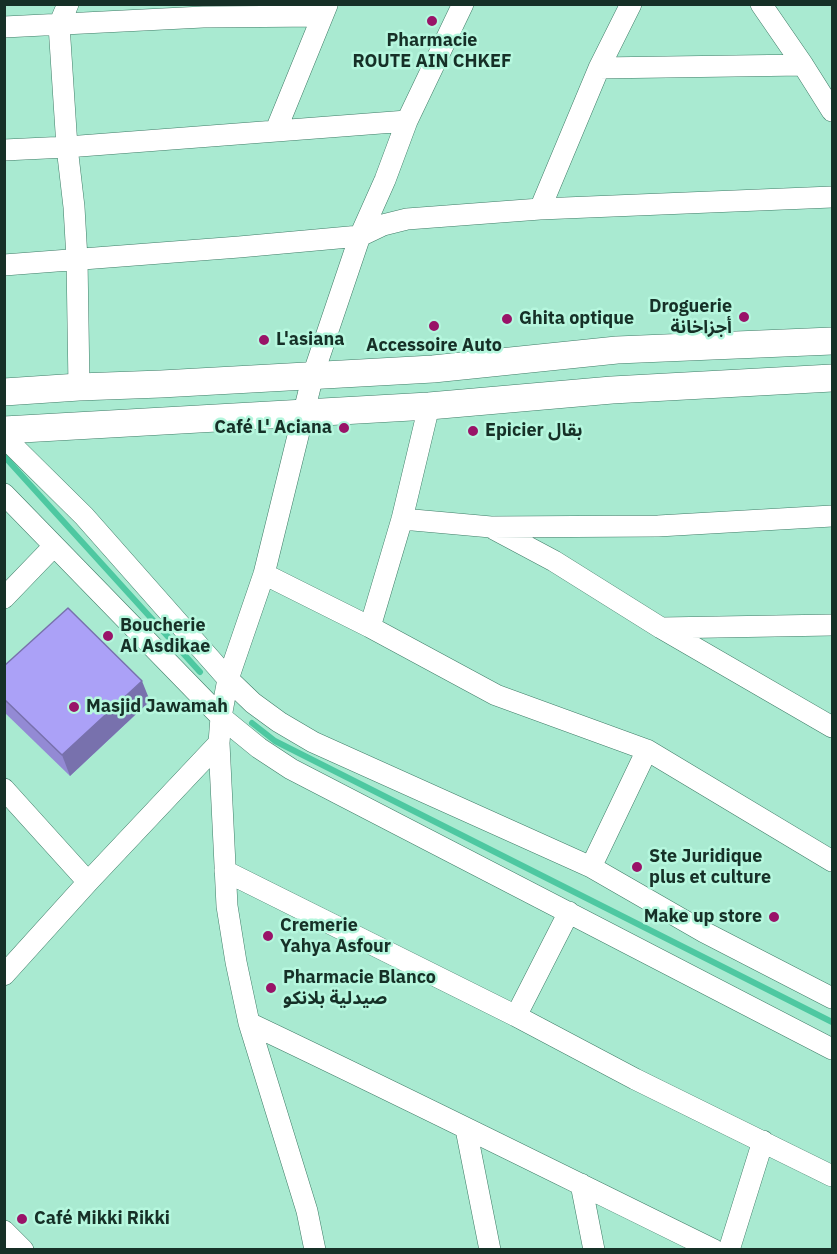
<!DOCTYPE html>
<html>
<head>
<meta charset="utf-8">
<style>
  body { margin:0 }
  #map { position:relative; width:837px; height:1254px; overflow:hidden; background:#a9ead1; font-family:"IBM Plex Sans",sans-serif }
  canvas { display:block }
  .frame { position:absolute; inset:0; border:6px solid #163027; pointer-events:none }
</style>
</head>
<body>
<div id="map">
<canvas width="837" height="1254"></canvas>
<div class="frame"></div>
</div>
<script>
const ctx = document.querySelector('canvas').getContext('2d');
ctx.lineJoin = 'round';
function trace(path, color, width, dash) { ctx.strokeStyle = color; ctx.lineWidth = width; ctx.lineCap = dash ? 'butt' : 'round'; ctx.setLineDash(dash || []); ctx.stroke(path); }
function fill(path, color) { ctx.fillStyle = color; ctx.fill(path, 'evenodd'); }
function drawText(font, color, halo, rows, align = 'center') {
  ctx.font = font + ' "IBM Plex Sans","Noto Sans Arabic",sans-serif'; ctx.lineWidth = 5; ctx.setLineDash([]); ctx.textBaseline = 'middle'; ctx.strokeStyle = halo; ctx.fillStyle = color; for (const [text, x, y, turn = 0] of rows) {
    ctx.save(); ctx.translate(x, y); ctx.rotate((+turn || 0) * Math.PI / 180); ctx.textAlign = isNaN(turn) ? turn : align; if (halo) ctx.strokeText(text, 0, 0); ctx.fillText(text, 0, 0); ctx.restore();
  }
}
trace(new Path2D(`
  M4 456 200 672
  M252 723 275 741 832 1022`), '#4ec8a1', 6);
const minor = new Path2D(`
  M68 4 59 25 67 147 74 207 77 259 79 387
  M761 4 803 65 832 111
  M4 27 203 17 322 16
  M599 68 803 65
  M276 130 327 5
  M4 150 67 147 407 121
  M540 209 599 68 631 4
  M4 265 239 247 360 236 383 225 407 219 540 209 832 197
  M4 437 84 516 228 679 253 703 279 722 313 742 591 867 704 932 832 998
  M4 494 221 717 259 748 291 769 832 1049
  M402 519 491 527 658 526 832 516
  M494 529 554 561 661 628 832 727
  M264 574 370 627 496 695 647 750 832 861
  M4 598 54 546
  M370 627 402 519 429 406
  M662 628 832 625
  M4 789 88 882
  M591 867 647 750
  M225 871 516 1016 635 1079 832 1176
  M4 975 88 882 219 743
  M516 1016 569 912
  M249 1023C405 1097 559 1174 714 1250
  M466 1129 490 1250
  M581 1184 594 1250
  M4 1231 23 1250
  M315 1250 307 1211 249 1023 236 962 227 906 219 743 221 717 228 679 264 574 313 375 360 236 385 180 407 121 463 4
  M729 1250 763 1141`);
const tertiary = new Path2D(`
  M4 392 79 387 161 384 433 369 617 350 832 341
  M4 430 429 406 612 390 832 378`);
trace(minor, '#3f7c67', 22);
trace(tertiary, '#3f7c67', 28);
trace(minor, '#fff', 21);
trace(tertiary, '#fff', 27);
fill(new Path2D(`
  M4 666 150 701 70 776 4 712Z`), '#938ad4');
fill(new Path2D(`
  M142 681 150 701 70 776 62 755Z`), '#7871ad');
const building = new Path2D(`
  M68 608 142 681 62 755 4 699V666Z`);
fill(building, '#aba1f7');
trace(building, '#7871ad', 1.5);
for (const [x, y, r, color] of [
  [432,21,6,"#991368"],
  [744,317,6,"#991368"],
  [507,319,6,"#991368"],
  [434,326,6,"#991368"],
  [264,340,6,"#991368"],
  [344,428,6,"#991368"],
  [473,431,6,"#991368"],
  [108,636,6,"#991368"],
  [74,707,6,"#991368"],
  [637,867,6,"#991368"],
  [774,917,6,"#991368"],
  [268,936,6,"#991368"],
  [271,988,6,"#991368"],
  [22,1219,6,"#991368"]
]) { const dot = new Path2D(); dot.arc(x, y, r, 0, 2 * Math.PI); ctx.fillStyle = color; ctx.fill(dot); trace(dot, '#b6f7de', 2); }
drawText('bold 18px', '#163027', '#b6f7de', [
  ["Pharmacie",432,41,"center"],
  ["ROUTE AIN CHKEF",432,62,"center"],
  ["Droguerie",732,307,"right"],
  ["أجزاخانة",732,328,"right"],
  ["Ghita optique",519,319],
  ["L'asiana",276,340],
  ["Accessoire Auto",434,346,"center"],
  ["Café L' Aciana",332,428,"right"],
  ["Epicier بقال",485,431],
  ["Boucherie",120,626],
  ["Al Asdikae",120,647],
  ["Masjid Jawamah",86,707],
  ["Ste Juridique",649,857],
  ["plus et culture",649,878],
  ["Make up store",762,917,"right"],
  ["Cremerie",280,926],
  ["Yahya Asfour",280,947],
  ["Pharmacie Blanco",283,978],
  ["صيدلية بلانكو",283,999],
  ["Café Mikki Rikki",34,1219]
], 'left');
</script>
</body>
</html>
